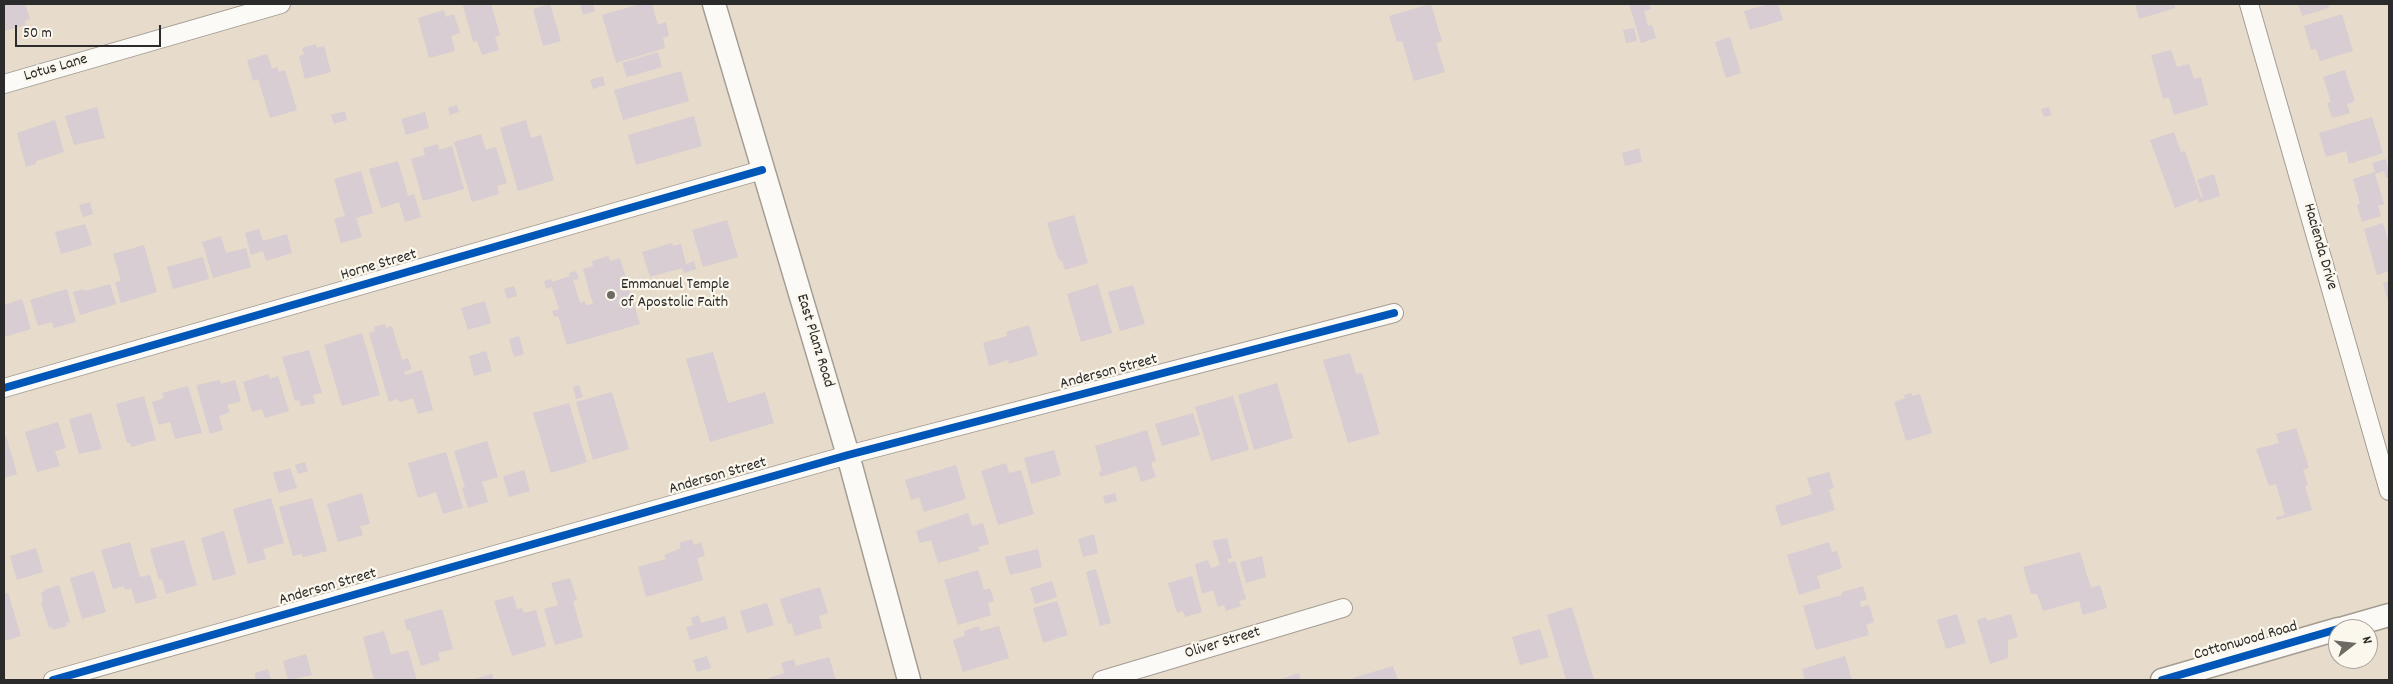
<!DOCTYPE html>
<html>
<head>
<meta charset="utf-8">
<style>
  body { margin:0 }
  #map { position:relative; width:2393px; height:684px; overflow:hidden; background:#e7dbcb; font-family:Dekko,sans-serif }
  canvas { display:block }
  .frame { position:absolute; inset:0; border:5px solid #2b2b2b; pointer-events:none }
  .north { position:absolute; left:2328px; top:619px; width:50px; height:50px; box-sizing:border-box; background:#fbf7ec; border:1px solid #a8a59f; border-radius:50%; rotate:74deg; font-size:14px; font-weight:700; line-height:20px; text-align:center; color:#2b2b2b }
  .north::after { content:''; display:block; margin:auto; width:18px; height:22px; background:#6d6963; clip-path:polygon(50% 0,100% 100%,50% 72%,0 100%) }
  .scale { position:absolute; left:15px; top:25px; width:146px; height:22px; box-sizing:border-box; border:2px solid #2b2b2b; border-top:0; padding-left:6px; font-size:15px; line-height:18px; white-space:nowrap; color:#2b2b2b; -webkit-text-stroke:4px #fbf7ec; paint-order:stroke }
</style>
</head>
<body>
<div id="map">
<canvas width="2393" height="684"></canvas>
<div class="frame"></div>
<div class="north">N</div>
<div class="scale">50 m</div>
</div>
<script>
const ctx = document.querySelector('canvas').getContext('2d');
ctx.lineJoin = 'round';
function fill(path, color) { ctx.fillStyle = color; ctx.fill(path, 'evenodd'); }
function trace(path, color, width, dash) { ctx.strokeStyle = color; ctx.lineWidth = width; ctx.lineCap = dash ? 'butt' : 'round'; ctx.setLineDash(dash || []); ctx.stroke(path); }
function drawText(font, color, halo, rows, align = 'center') {
  ctx.font = font + ' Dekko,sans-serif'; ctx.lineWidth = 4.5; ctx.setLineDash([]); ctx.textBaseline = 'middle'; ctx.strokeStyle = halo; ctx.fillStyle = color; for (const [text, x, y, turn = 0] of rows) {
    ctx.save(); ctx.translate(x, y); ctx.rotate((+turn || 0) * Math.PI / 180); ctx.textAlign = isNaN(turn) ? turn : align; if (halo) ctx.strokeText(text, 0, 0); ctx.fillText(text, 0, 0); ctx.restore();
  }
}
fill(new Path2D(`
  M4 4H25L30 19 25 21 26 25 4 31Z
  M468 4H491L500 35 495 37 499 50 482 55 477 41 473 42 463 5Z
  M550 4 561 41 543 46 533 9Z
  M580 4H593L595 11 583 15Z
  M640 4H652L658 25 666 22 669 36 663 38 665 48 616 63 602 15Z
  M1431 4 1442 41 1436 43 1445 72 1414 81 1402 41 1397 42 1389 16Z
  M1629 4H1649L1651 9 1644 11 1648 26 1652 25 1656 38 1641 43Z
  M1769 4H1778L1783 20 1750 30 1744 11Z
  M2135 4H2174L2175 8 2139 19Z
  M2298 4H2328L2329 8 2302 16Z
  M444 10 446 17 454 14 460 33 451 36 455 51 429 58 418 18Z
  M2342 14 2353 51 2320 61 2316 49 2311 50 2304 26Z
  M1634 28 1637 41 1626 43 1623 30Z
  M1730 37 1741 73 1726 78 1715 42Z
  M316 44 317 48 324 46 331 72 305 79 299 56 304 54 302 48Z
  M2171 50 2177 67 2189 64 2194 79 2201 77 2208 105 2174 115 2169 97 2163 99 2151 55Z
  M658 52 662 67 627 77 622 63Z
  M267 54 272 69 277 67 279 72 285 70 297 110 270 118 258 79 253 81 247 60Z
  M2345 70 2355 101 2347 104 2350 113 2332 118 2327 103 2331 102 2323 77Z
  M681 71 689 101 623 120 614 90Z
  M603 76 605 85 593 89 590 80Z
  M457 105 459 112 450 115 448 108Z
  M97 107 105 138 74 145 65 116Z
  M2049 107 2052 115 2044 117 2041 109Z
  M345 111 347 120 334 124 331 115Z
  M425 112 429 128 406 135 401 119Z
  M694 116 702 146 636 165 628 135Z
  M2372 117 2383 153 2349 164 2346 151 2326 157 2319 133Z
  M55 120 64 152 36 161V164L26 167 17 133Z
  M526 120 531 138 541 135 554 180 518 191 500 128Z
  M2174 132 2181 152 2185 151 2201 198 2203 197 2197 180 2214 174 2220 196 2199 203 2198 199 2175 208 2150 140Z
  M481 134 486 150 496 147 507 183 497 186 499 194 472 202 454 142Z
  M438 144 439 150 452 146 464 189 423 201 411 159 425 155 423 148Z
  M1639 148 1642 162 1625 166 1622 153Z
  M2386 159 2389 177 2386 178 2384 171 2375 174 2384 204 2378 206 2381 216 2362 222 2357 205 2360 204 2353 179 2375 172 2372 163Z
  M398 161 408 196 414 194 421 217 405 222 399 202 381 208 369 169Z
  M361 171 373 213 356 218 362 237 341 243 334 219 345 216 334 179Z
  M90 202 93 214 83 217 79 205Z
  M1074 215 1088 263 1065 270 1062 261H1060L1057 255 1047 223Z
  M727 220 738 257 703 267 692 230Z
  M2383 223 2389 243V271L2377 275 2364 229Z
  M85 224 92 245 61 254 55 232Z
  M259 229 263 241 287 234 292 253 266 261 263 251 251 255 245 233Z
  M221 236 226 253 246 248 251 267 213 278 202 242Z
  M672 243 673 246 681 244 686 264 694 261 696 269 684 273 682 268 650 277 642 252Z
  M144 245 157 292 121 303 115 282 121 281 113 254Z
  M608 256 610 261 620 258 640 324 567 345 558 316 554 317 552 311 559 309 552 287 546 289 544 281 551 279 552 282 570 276 569 273 576 271 579 279 573 280 580 303 585 301 586 305 593 304 583 269 593 266 592 261Z
  M203 257 209 279 173 289 167 267Z
  M2389 281V304L2383 283Z
  M110 284 116 304 80 315 73 292 84 289 85 291Z
  M1098 284 1112 333 1081 342 1067 294Z
  M1133 285 1145 324 1120 331 1108 292Z
  M514 286 517 296 507 299 504 289Z
  M67 289 76 322 54 328 52 322 38 326 30 300Z
  M22 299 31 329 4 337V305Z
  M485 301 491 323 468 330 461 308Z
  M385 324 386 328 392 326 402 360 408 358 412 369 404 372 405 375 422 370 433 410 418 414 413 398 401 402 396 399 389 402 369 333 375 331 374 327Z
  M1029 325 1038 355 1009 364 1008 360 989 366 983 343 1007 336 1006 332Z
  M362 333 380 395 342 406 324 345Z
  M519 336 524 354 514 357 509 339Z
  M309 350 322 393 313 395 315 403 301 406 299 400 295 401 282 357Z
  M486 351 492 371 474 376 469 356Z
  M713 352 728 403 765 392 774 423 710 442 686 359Z
  M1350 353 1356 374 1362 373 1380 434 1348 443 1323 360Z
  M268 374 270 379 278 376 289 411 265 418 262 409 252 412 243 382Z
  M220 380 221 384 235 380 241 401 227 405 230 412 219 416 223 430 210 434 196 385Z
  M1277 383 1293 438 1254 450 1238 395Z
  M579 385 583 397 576 399 573 387Z
  M188 386 202 433 175 439 170 422 159 425 152 402 164 398 162 393Z
  M612 392 629 449 593 460 576 402Z
  M1911 393 1913 396 1920 394 1932 433 1906 441 1894 402 1905 398 1904 395Z
  M144 396 156 440 131 447 130 443H127L116 404Z
  M1233 396 1249 450 1211 461 1195 407Z
  M569 403 587 462 551 473 533 413Z
  M91 413 102 449 79 454 69 419Z
  M1193 413 1200 435 1162 446 1155 424Z
  M58 422 66 448 55 451 60 466 37 472 25 432Z
  M2296 428 2309 468 2303 470 2308 485 2305 486 2312 510 2277 520 2276 517 2285 515 2276 484 2269 486 2256 449 2279 443 2276 434Z
  M1147 430 1156 461 1151 463 1156 477 1141 482 1136 466 1100 477 1099 472 1102 471 1095 446Z
  M6 436 17 474 4 478V437Z
  M487 441 498 477 482 482 488 502 468 508 462 488 465 487 454 451Z
  M1054 450 1061 475 1031 484 1024 458Z
  M446 452 463 508 443 514 436 492 418 498 408 463Z
  M305 462 308 471 298 474 295 465Z
  M1006 463 1009 473 1021 470 1034 514 998 525 981 471Z
  M956 465 966 499 924 512 919 497 911 500 905 480Z
  M290 468 297 488 279 493 273 473Z
  M524 470 530 491 509 497 503 476Z
  M1829 472 1834 488 1829 490 1835 510 1781 526 1775 506 1812 494 1807 478Z
  M362 493 370 524 360 526 363 535 338 542 327 504Z
  M1115 493 1117 501 1105 504 1103 496Z
  M271 498 284 543 263 549 266 559 248 564 233 509Z
  M312 498 327 551 303 557 302 554 293 556 279 507Z
  M968 513 972 526 983 523 989 544 978 547 980 551 938 563 931 540 920 543 916 531Z
  M224 531 236 574 213 581 201 538Z
  M1094 534 1098 553 1083 557 1078 539Z
  M1227 538 1232 558 1227 559 1229 563 1235 561 1246 599 1239 601 1241 606 1226 611 1224 605 1218 607 1213 590 1202 594 1195 564 1208 560 1211 568 1220 565 1212 541Z
  M692 539 694 545 701 542 705 556 697 558 703 580 646 597 638 567 666 559 664 555 681 548 679 543Z
  M184 540 197 585 166 594 162 579 159 580 150 549Z
  M130 542 140 577 150 575 157 598 136 604 131 588 125 590 124 586 113 589 101 550Z
  M1829 542 1832 552 1837 551 1842 568 1817 576 1821 588 1799 595 1787 555Z
  M36 548 43 572 17 580 10 556Z
  M1038 549 1042 567 1010 575 1005 557Z
  M2080 552 2091 588 2100 585 2107 608 2083 615 2079 601 2043 611 2037 594H2031L2023 567Z
  M1262 556 1266 577 1246 583 1240 562Z
  M1096 569 1111 623 1100 626 1086 572Z
  M978 570 984 590 990 588 994 601 988 603 991 615 958 625 944 580Z
  M94 571 106 612 82 619 70 578Z
  M1192 576 1202 612 1185 617 1183 611 1177 613 1168 583Z
  M570 578 577 600 573 601 583 637 555 645 544 609 558 605 551 583Z
  M1052 581 1057 597 1035 604 1030 588Z
  M59 585 70 622 66 623 67 626 53 630 52 627 49 628 41 602 43 601 41 593 44 592V590Z
  M1863 586 1867 599 1860 602 1861 607 1869 605 1874 622 1866 625 1869 635 1816 650 1803 606 1842 595V592Z
  M820 587 828 613 819 616 822 628 795 636 791 623 788 624 780 599Z
  M8 593 21 636 4 641V594Z
  M513 596 517 609 522 608 524 613 536 610 546 646 512 656 494 601Z
  M1057 601 1068 635 1043 643 1033 608Z
  M767 603 774 625 747 633 740 611Z
  M1572 607 1594 680H1566L1547 615Z
  M442 609 453 649 438 653 440 660 421 666 410 630 407 631 404 620Z
  M1957 614 1966 643 1946 649 1937 620Z
  M2011 614 2018 637 2008 640V658L1990 664 1977 620 1986 617 1987 621Z
  M699 615 701 623 725 616 728 629 690 640 686 627 693 625 691 618Z
  M979 626 980 631 999 626 1009 658 963 672 953 640 965 636 964 631Z
  M1540 629 1549 657 1520 665 1512 637Z
  M384 631 391 655 408 650 417 680H374L363 637Z
  M306 654 312 675 288 680 283 661Z
  M707 656 711 668 697 672 693 660Z
  M1845 656 1852 680H1805L1802 669Z
  M829 657 836 680H769V678L784 673 781 663 794 659 796 666Z
  M1393 666 1398 680H1354L1353 678Z
  M268 669 271 680H255V673Z
  M1299 673 1301 680H1278Z
  M492 674 494 680H471Z`), '#d7cdd2');
const minor = new Path2D(`
  M2249 4 2389 491
  M4 84 281 4
  M4 388 762 170
  M53 680 848 455 1394 313
  M1102 680 1343 608`);
const tertiary = new Path2D(`
  M714 4 848 455 909 680
  M2340 629 2389 615
  M2162 680 2338 629`);
trace(minor, '#a39c92', 20);
trace(tertiary, '#a39c92', 25);
trace(minor, '#fbfaf7', 18);
trace(tertiary, '#fbfaf7', 22);
trace(new Path2D(`
  M4 388 762 170
  M53 680 848 455 1394 313
  M2162 680 2338 629`), '#0057b8', 8);
for (const [x, y, r, color] of [
  [611,295,5,"#6d6963"]
]) { const dot = new Path2D(); dot.arc(x, y, r, 0, 2 * Math.PI); ctx.fillStyle = color; ctx.fill(dot); trace(dot, '#fbf7ec', 2); }
drawText('16px', '#2b2b2b', '#fbf7ec', [
  ["Lotus Lane",56,69,-16],
  ["Hacienda Drive",2319,247,74],
  ["Horne Street",379,266,-16],
  ["East Planz Road",814,341,73],
  ["Anderson Street",1109,373,-15],
  ["Anderson Street",718,477,-16],
  ["Anderson Street",328,588,-16],
  ["Cottonwood Road",2246,642,-16],
  ["Oliver Street",1223,644,-17]
]);
drawText('16px', '#2b2b2b', '#fbf7ec', [
  ["Emmanuel Temple",621,286],
  ["of Apostolic Faith",621,304]
], 'left');
</script>
</body>
</html>
